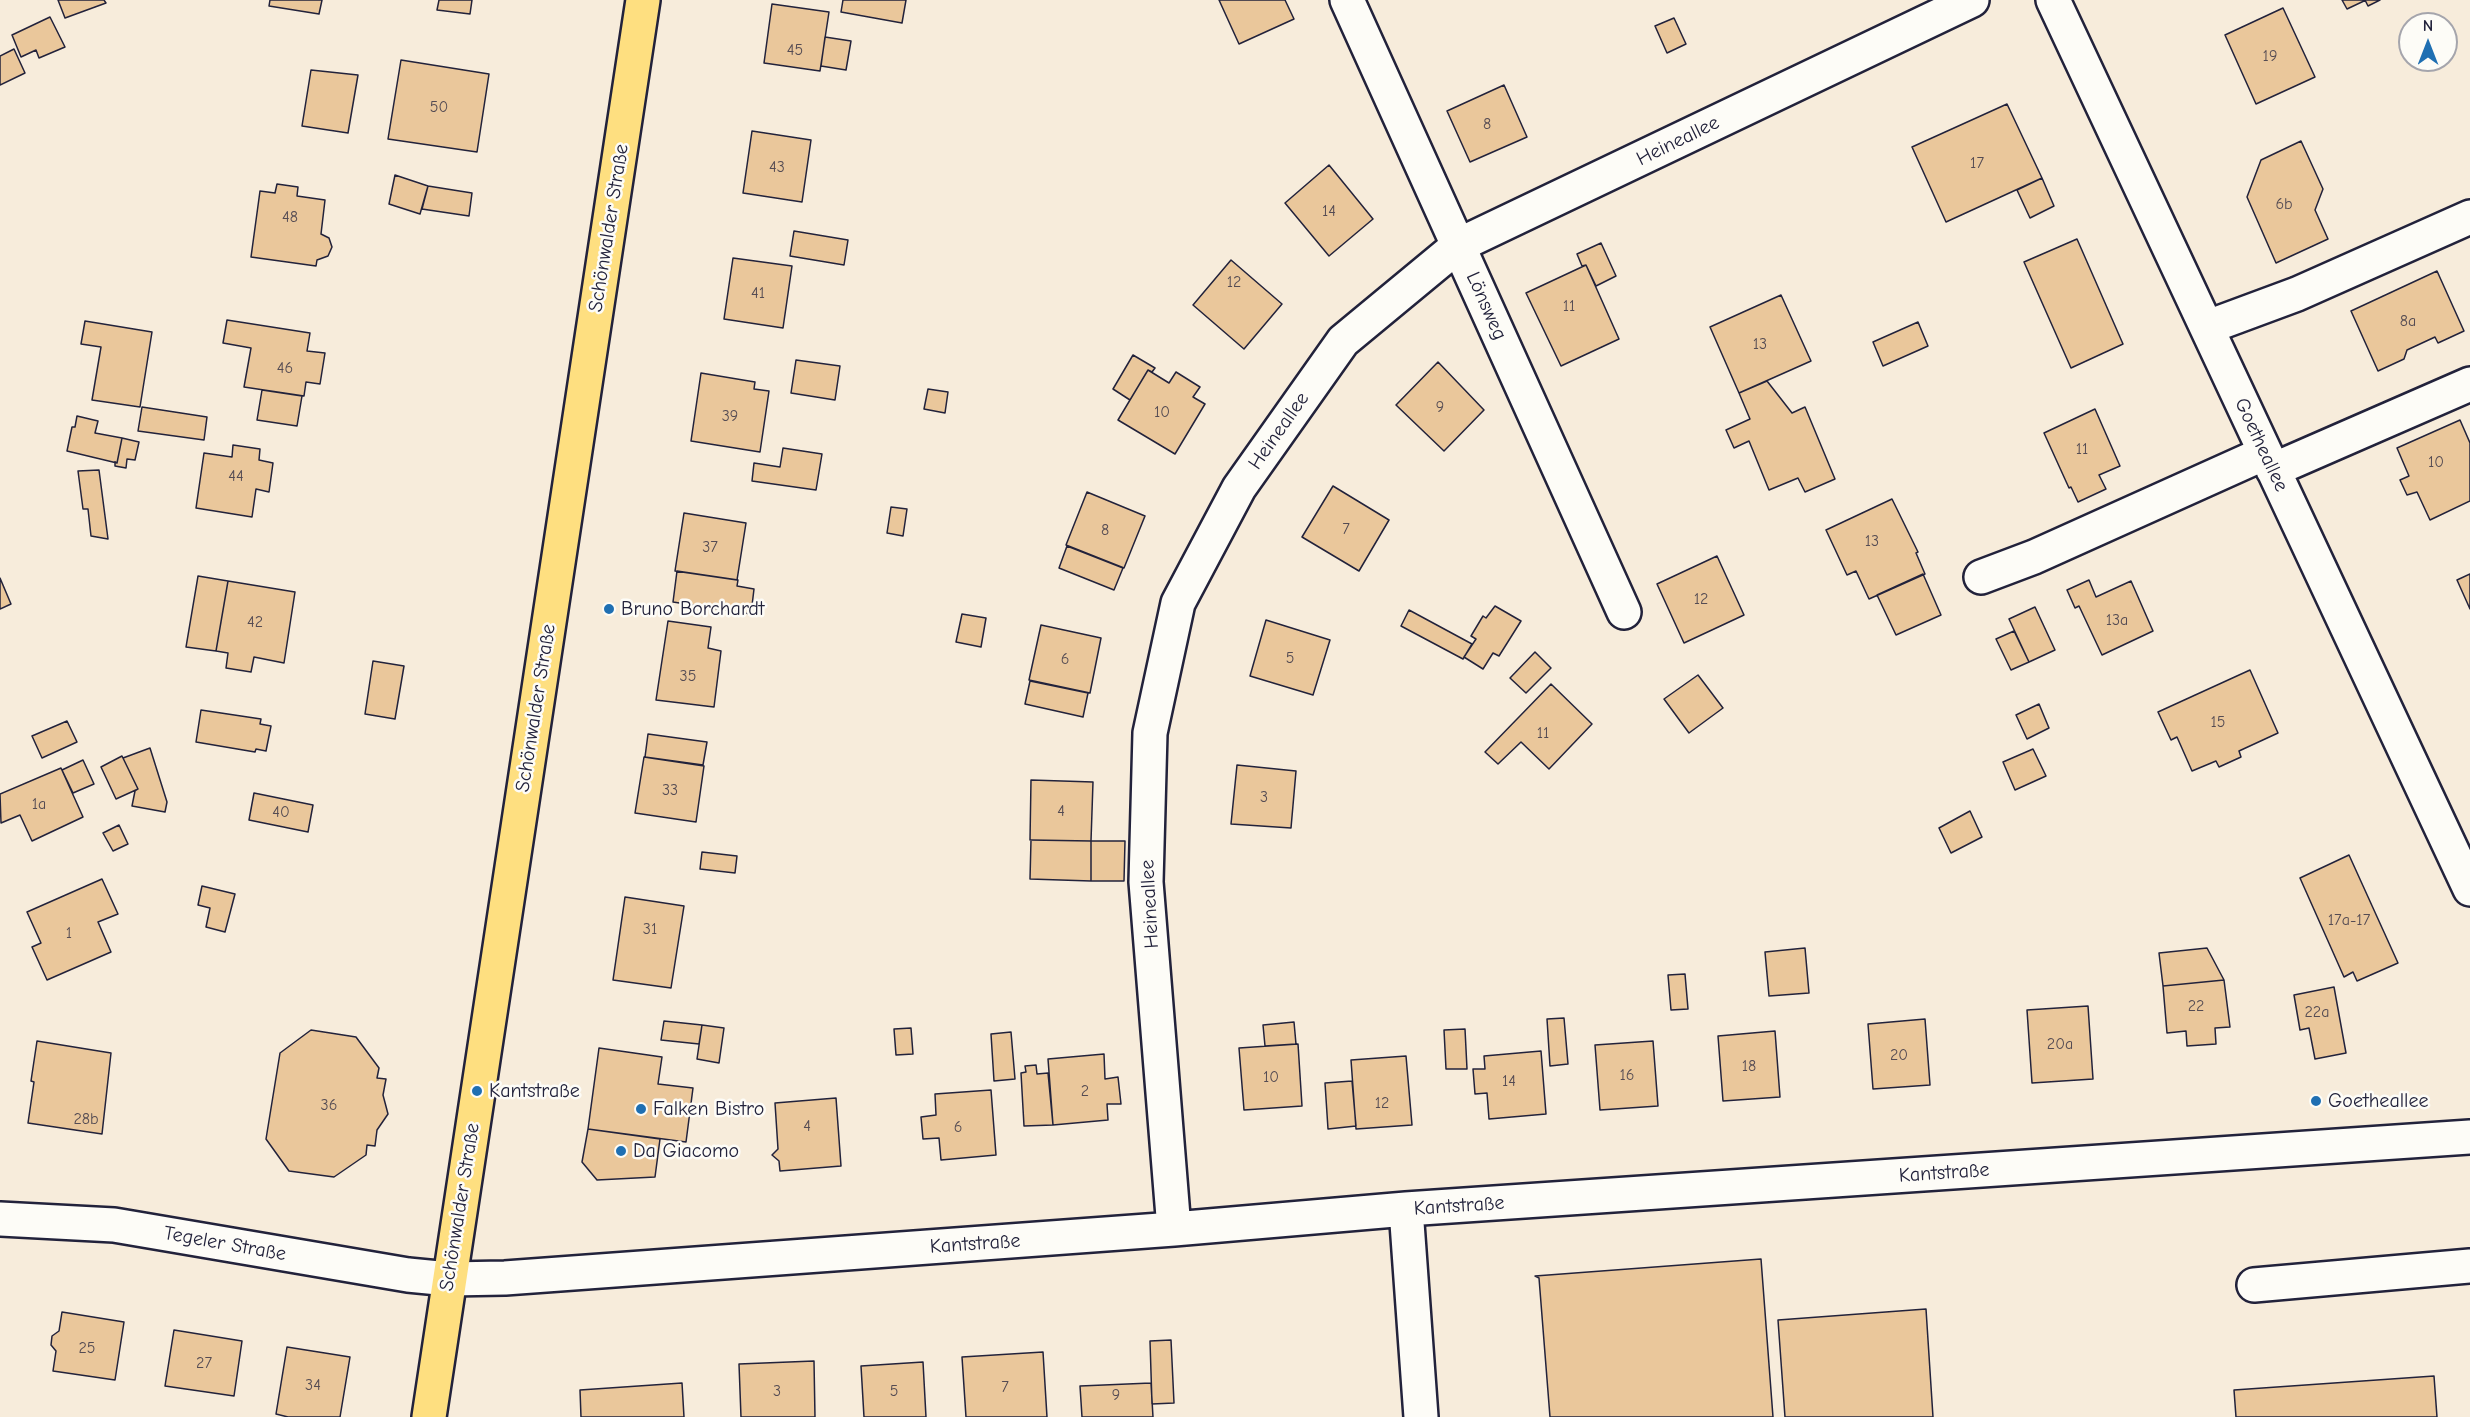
<!DOCTYPE html>
<html>
<head>
<meta charset="utf-8">
<style>
  body { margin:0 }
  #map { position:relative; width:2470px; height:1417px; overflow:hidden; background:#f7ecdb; font-family:"Comic Neue",sans-serif }
  canvas { display:block }
  .north { position:absolute; left:2398px; top:12px; width:60px; height:60px; box-sizing:border-box; background:#fdfcf7; border:2px solid #a5a5ac; border-radius:50%; rotate:0deg; font-size:16px; font-weight:700; line-height:24px; text-align:center; color:#22223b }
  .north::after { content:''; display:block; margin:auto; width:21px; height:27px; background:#1f6fb2; clip-path:polygon(50% 0,100% 100%,50% 72%,0 100%) }
</style>
</head>
<body>
<div id="map">
<canvas width="2470" height="1417"></canvas>
<div class="north">N</div>
</div>
<script>
const ctx = document.querySelector('canvas').getContext('2d');
ctx.lineJoin = 'round';
function fill(path, color) { ctx.fillStyle = color; ctx.fill(path, 'evenodd'); }
function trace(path, color, width, dash) { ctx.strokeStyle = color; ctx.lineWidth = width; ctx.lineCap = dash ? 'butt' : 'round'; ctx.setLineDash(dash || []); ctx.stroke(path); }
function drawText(font, color, halo, rows, align = 'center') {
  ctx.font = font + ' "Comic Neue",sans-serif'; ctx.lineWidth = 5; ctx.setLineDash([]); ctx.textBaseline = 'middle'; ctx.strokeStyle = halo; ctx.fillStyle = color; for (const [text, x, y, turn = 0] of rows) {
    ctx.save(); ctx.translate(x, y); ctx.rotate((+turn || 0) * Math.PI / 180); ctx.textAlign = isNaN(turn) ? turn : align; if (halo) ctx.strokeText(text, 0, 0); ctx.fillText(text, 0, 0); ctx.restore();
  }
}
const building = new Path2D(`
  M58 0H104L106 3 65 18Z
  M270 0H322L319 14 269 6Z
  M439 0H472L470 14 437 10Z
  M843 0H906L902 23 841 12Z
  M1219 0H1285L1294 19 1239 44Z
  M2342 0H2366L2347 9Z
  M2365 0H2380L2368 6Z
  M772 4 829 12 820 71 764 63Z
  M2283 8 2315 77 2256 104 2225 35Z
  M50 17 65 47 39 58 36 50 21 57 12 35Z
  M1674 18 1686 44 1667 53 1655 26Z
  M825 37 851 41 846 70 821 66Z
  M14 49 25 73 0 85V56Z
  M401 60 489 74 477 152 388 139Z
  M311 70 358 75 348 133 302 126Z
  M1504 85 1527 137 1470 162 1447 111Z
  M2007 104 2042 178 1946 222 1912 147Z
  M752 131 811 140 802 202 743 193Z
  M2301 141 2323 189 2315 210 2328 239 2276 263 2247 197 2261 160Z
  M1329 165 1373 219 1329 256 1285 203Z
  M395 175 428 186 420 214 389 204Z
  M2042 178 2054 206 2030 218 2017 190Z
  M277 184 298 187 297 196 325 200 321 234 329 238 332 247 328 256 317 260 316 266 251 257 260 191 275 193Z
  M428 186 472 193 469 216 422 209Z
  M794 231 848 240 844 265 790 256Z
  M2077 239 2123 344 2071 368 2024 262Z
  M1601 243 1616 276 1596 286 1586 265 1582 266 1577 254Z
  M733 258 792 266 783 328 724 319Z
  M1231 260 1282 304 1244 349 1193 305Z
  M1586 265 1619 339 1561 366 1526 293Z
  M2437 271 2464 331 2438 343 2435 337 2407 350 2404 359 2378 371 2351 311Z
  M1781 295 1811 361 1739 393 1710 327Z
  M227 320 310 333 307 351 325 353 320 384 306 382 304 396 244 387 251 348 223 343Z
  M85 321 152 332 140 407 92 400 101 347 81 344Z
  M1918 322 1928 346 1883 366 1873 342Z
  M1133 355 1155 368 1152 372 1148 370 1130 400 1113 389Z
  M796 360 840 366 835 400 791 393Z
  M1438 362 1484 410 1444 451 1396 405Z
  M1148 370 1169 383 1176 372 1200 387 1193 397 1205 404 1175 454 1118 420Z
  M701 373 755 382 754 389 769 391 760 452 691 441Z
  M1767 381 1792 413 1805 407 1835 479 1805 492 1798 478 1769 490 1749 441 1734 448 1726 430 1750 419 1739 393Z
  M928 389 948 392 945 413 924 409Z
  M262 390 302 396 297 426 257 420Z
  M142 407 207 417 204 440 138 431Z
  M2095 409 2120 466 2099 475 2106 489 2078 502 2071 487 2069 488 2044 433Z
  M77 416 98 421 95 433 122 438 117 463 67 451 72 427H75Z
  M2460 420 2470 443V501L2430 520 2417 492 2407 495 2400 480 2409 476 2397 448Z
  M122 438 139 442 135 460 127 459 126 468 115 466V462L117 463Z
  M233 445 260 449 259 460 273 463 269 492 256 489 252 517 196 508 204 453 232 457Z
  M783 448 822 454 816 490 752 481 754 463 780 467Z
  M99 470 108 539 91 536 88 509H83L78 471Z
  M1333 486 1389 520 1359 571 1302 537Z
  M1087 492 1145 516 1124 568 1066 545Z
  M1892 499 1918 552 1916 553 1925 574 1869 599 1856 571 1847 575 1826 530Z
  M891 507 907 509 903 536 887 533Z
  M684 513 746 523 737 580 675 571Z
  M1067 546 1123 568 1114 590 1059 568Z
  M1717 556 1744 615 1684 643 1657 584Z
  M677 571 738 580 737 586 754 589 751 614 673 602Z
  M1923 574 1941 615 1896 635 1877 595Z
  M2470 574V609L2457 580Z
  M198 576 228 581 216 651 186 647Z
  M0 578 11 604 0 609Z
  M2089 580 2096 597 2131 581 2153 631 2102 655 2079 606 2075 608 2067 590Z
  M228 581 295 592 284 663 254 657 251 672 226 668 228 653 216 651Z
  M1495 606 1521 621 1499 656 1493 653 1483 669 1464 657 1476 639 1471 636 1483 616 1486 618Z
  M2035 607 2055 650 2029 662 2009 619Z
  M1409 610 1472 644 1463 659 1401 626Z
  M962 614 986 618 981 647 956 642Z
  M1266 620 1330 640 1313 695 1250 676Z
  M668 621 711 627 708 648 721 651 714 707 656 700Z
  M1041 625 1101 638 1090 693 1029 680Z
  M2014 631 2029 662 2011 670 1996 639Z
  M1535 652 1551 668 1526 693 1510 678Z
  M373 661 404 666 395 719 365 714Z
  M2250 670 2278 733 2239 751 2241 757 2219 767 2216 761 2192 771 2177 737 2171 740 2158 712Z
  M1698 675 1723 708 1689 733 1664 699Z
  M1030 681 1088 693 1083 717 1025 704Z
  M1551 684 1592 724 1549 769 1521 742 1498 764 1485 752Z
  M2039 704 2049 728 2027 739 2016 715Z
  M201 710 261 719 260 724 271 726 266 751 256 749 255 752 196 742Z
  M67 721 77 742 42 758 32 736Z
  M648 734 707 742 703 765 645 757Z
  M150 748 167 802 165 812 132 806 135 791 138 789 123 758Z
  M2033 749 2046 776 2015 790 2003 762Z
  M122 756 138 789 116 799 101 767Z
  M644 757 704 766 696 822 635 813Z
  M83 760 94 784 73 793 62 770Z
  M1237 765 1296 771 1291 828 1231 824Z
  M61 768 83 817 32 841 20 815 1 823 0 794Z
  M1031 780 1093 782 1091 841 1030 840Z
  M254 793 313 805 308 832 249 820Z
  M1970 811 1982 837 1951 853 1939 828Z
  M119 825 128 844 113 851 103 833Z
  M1031 840 1091 841V881L1030 879Z
  M1091 841H1125L1124 881H1091Z
  M702 852 737 856 735 873 700 869Z
  M2349 855 2398 963 2357 981 2353 972 2344 977 2300 878Z
  M102 879 118 914 98 922 111 952 47 980 32 947 41 943 27 912Z
  M202 886 235 894 225 932 206 927 210 908 198 905Z
  M625 897 684 906 671 988 613 980Z
  M1805 948 1809 993 1769 996 1765 952Z
  M2207 948 2224 980 2163 986 2159 953Z
  M1685 974 1688 1009 1671 1010 1668 975Z
  M2224 980 2230 1027 2215 1028 2216 1044 2187 1046 2186 1031 2167 1033 2163 986Z
  M2334 987 2346 1053 2315 1059 2309 1028 2300 1030 2294 995Z
  M2088 1006 2093 1079 2032 1083 2027 1010Z
  M1564 1018 1568 1064 1550 1066 1547 1019Z
  M1925 1019 1930 1085 1873 1089 1868 1024Z
  M664 1021 702 1025 699 1044 661 1040Z
  M1294 1022 1296 1044 1265 1046 1263 1025Z
  M702 1025 724 1028 719 1063 697 1059Z
  M911 1028 913 1054 896 1055 894 1029Z
  M1465 1029 1467 1069H1446L1444 1030Z
  M311 1030 356 1037 379 1068 377 1078 386 1079 383 1095 388 1114 377 1130 375 1146 367 1145 366 1155 334 1177 289 1171 266 1139 280 1053Z
  M1775 1031 1780 1097 1723 1101 1718 1036Z
  M1011 1032 1015 1079 994 1081 991 1034Z
  M37 1041 111 1053 102 1134 28 1123 34 1082 31 1081Z
  M1653 1041 1658 1106 1600 1110 1595 1045Z
  M1298 1044 1302 1106 1244 1110 1239 1048Z
  M599 1048 662 1057 658 1084 693 1088 686 1142 588 1129Z
  M1541 1051 1546 1114 1489 1119 1487 1093 1475 1094 1473 1069H1485L1484 1056Z
  M1104 1054 1105 1079 1118 1077 1121 1104H1107L1108 1120 1053 1125 1048 1059Z
  M1406 1056 1412 1125 1356 1129 1351 1060Z
  M1036 1065 1037 1074 1048 1073 1053 1125 1024 1126 1021 1073 1026 1072 1025 1066Z
  M1352 1081 1356 1126 1328 1129 1325 1083Z
  M991 1090 996 1155 941 1160 939 1138 923 1139 921 1117 936 1115 935 1094Z
  M836 1098 841 1166 780 1171 779 1161 772 1155 778 1149 775 1103Z
  M588 1129 660 1139 655 1177 597 1180 582 1162Z
  M1761 1259 1773 1417H1550L1539 1278 1535 1276Z
  M1926 1309 1933 1417H1785L1778 1320Z
  M62 1312 124 1322 115 1380 53 1371 56 1351 51 1345 52 1336 59 1331Z
  M174 1330 242 1341 234 1396 165 1386Z
  M1171 1340 1174 1403 1152 1404 1150 1341Z
  M287 1347 350 1357 340 1417H288L276 1414Z
  M1043 1352 1047 1417H966L962 1357Z
  M814 1361 815 1417H741L739 1364Z
  M923 1362 926 1417H864L861 1366Z
  M2434 1376 2437 1417H2236L2234 1390Z
  M682 1383 684 1417H581L580 1390Z
  M1151 1383 1153 1417H1082L1080 1386Z`);
fill(building, '#eac79b');
trace(building, '#22223b', 1.5);
const minor = new Path2D(`
  M1347 0 1624 612
  M2053 0 2470 889
  M2208 327 2297 294 2470 217
  M2273 470 2470 384
  M1981 577 2034 557 2265 453
  M1406 1209 1421 1417
  M0 1219 114 1225 408 1275 449 1279 505 1278 1174 1229 1406 1209 2470 1137
  M1174 1229 1146 882 1150 733 1178 603 1239 488 1343 341 1459 245 1972 0
  M2254 1285 2470 1266`);
const major = new Path2D(`
  M429 1417 643 0`);
trace(minor, '#22223b', 38);
trace(major, '#22223b', 38);
trace(minor, '#fdfcf7', 33);
trace(major, '#fedf80', 33);
for (const [x, y, r, color] of [
  [609,609,6,"#1f6fb2"],
  [477,1091,6,"#1f6fb2"],
  [2316,1101,6,"#1f6fb2"],
  [641,1109,6,"#1f6fb2"],
  [621,1151,6,"#1f6fb2"]
]) { const dot = new Path2D(); dot.arc(x, y, r, 0, 2 * Math.PI); ctx.fillStyle = color; ctx.fill(dot); trace(dot, '#fdfcf7', 2); }
drawText('16px', '#544b53', null, [
  ["45",795,50],
  ["19",2270,56],
  ["50",439,107],
  ["8",1487,124],
  ["17",1977,163],
  ["43",777,167],
  ["6b",2284,204],
  ["14",1329,211],
  ["48",290,217],
  ["12",1234,282],
  ["41",758,293],
  ["11",1569,306],
  ["8a",2408,321],
  ["13",1760,344],
  ["46",285,368],
  ["9",1440,407],
  ["10",1162,412],
  ["39",730,416],
  ["11",2082,449],
  ["10",2436,462],
  ["44",236,476],
  ["7",1346,529],
  ["8",1105,530],
  ["13",1872,541],
  ["37",710,547],
  ["12",1701,599],
  ["13a",2117,620],
  ["42",255,622],
  ["5",1290,658],
  ["6",1065,659],
  ["35",688,676],
  ["15",2218,722],
  ["11",1543,733],
  ["33",670,790],
  ["3",1264,797],
  ["1a",39,804],
  ["4",1061,811],
  ["40",281,812],
  ["17a-17",2349,920],
  ["31",650,929],
  ["1",69,933],
  ["22",2196,1006],
  ["22a",2317,1012],
  ["20a",2060,1044],
  ["20",1899,1055],
  ["18",1749,1066],
  ["16",1627,1075],
  ["10",1271,1077],
  ["14",1509,1081],
  ["2",1085,1091],
  ["12",1382,1103],
  ["36",329,1105],
  ["28b",86,1119],
  ["4",807,1126],
  ["6",958,1127],
  ["25",87,1348],
  ["27",204,1363],
  ["34",313,1385],
  ["7",1005,1387],
  ["3",777,1391],
  ["5",894,1391],
  ["9",1116,1395]
]);
drawText('20px', '#22223b', '#fdfcf7', [
  ["Heineallee",1678,141,-26],
  ["Schönwalder Straße",609,228,-81],
  ["Lönsweg",1486,306,66],
  ["Heineallee",1279,431,-55],
  ["Goetheallee",2261,445,65],
  ["Schönwalder Straße",536,708,-81],
  ["Heineallee",1150,904,-93],
  ["Kantstraße",1944,1173,-4],
  ["Kantstraße",1459,1206,-4],
  ["Schönwalder Straße",460,1207,-81],
  ["Tegeler Straße",225,1244,10],
  ["Kantstraße",975,1244,-4]
]);
drawText('20px', '#22223b', '#fdfcf7', [
  ["Bruno Borchardt",621,609],
  ["Kantstraße",489,1091],
  ["Goetheallee",2328,1101],
  ["Falken Bistro",653,1109],
  ["Da Giacomo",633,1151]
], 'left');
</script>
</body>
</html>
